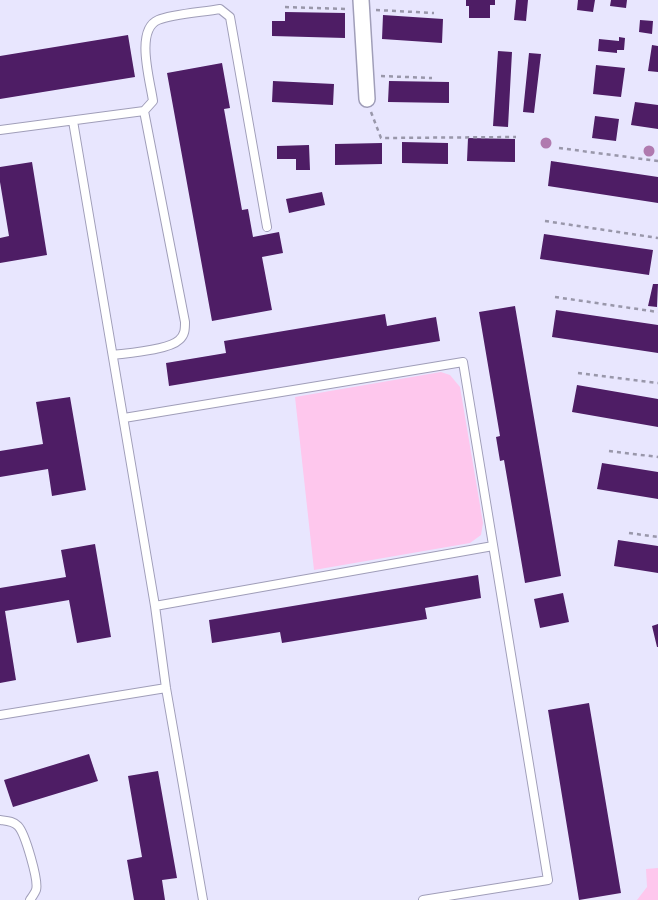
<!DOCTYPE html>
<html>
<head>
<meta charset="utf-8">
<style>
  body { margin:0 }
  canvas { display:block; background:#e8e6fe }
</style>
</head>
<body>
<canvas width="658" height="900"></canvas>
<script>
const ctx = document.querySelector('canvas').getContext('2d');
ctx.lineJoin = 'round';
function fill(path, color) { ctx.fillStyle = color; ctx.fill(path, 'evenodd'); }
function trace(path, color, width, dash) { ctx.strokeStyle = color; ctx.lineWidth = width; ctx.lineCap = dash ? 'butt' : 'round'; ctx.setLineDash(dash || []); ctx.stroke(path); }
fill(new Path2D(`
  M441 372 450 375 460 387 483 523 481 535 470 543 314 570 295 397Z
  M658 868V900H637L647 887 646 869Z`), '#fec7ed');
fill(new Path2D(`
  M466 0H495V5H490V18H469V6H466Z
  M516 0H528L526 21 514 20Z
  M578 0H595L593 12 577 10Z
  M611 0H627L626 8 610 6Z
  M285 12 345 13V38L272 36V21H285Z
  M383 15 443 19 442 43 382 39Z
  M640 20 653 21 652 34 639 32Z
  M128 35 135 77 0 99V56Z
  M619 37 625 38 624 50H617V53L598 51 599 39 619 41Z
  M652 45 658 46V72L648 71Z
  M498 51 512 52 508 127 493 126Z
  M529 53 541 54 534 113 523 112Z
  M222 63 230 108 224 109 242 210 248 209 253 237 279 232 283 253 262 257 272 310 212 321 167 73Z
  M596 65 625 68 621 97 593 94Z
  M273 81 334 84 333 105 272 102Z
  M389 81 449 82V103L388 102Z
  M635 102 658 105V129L631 125Z
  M595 116 619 119 616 141 592 138Z
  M468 138 515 139V162L467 161Z
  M402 142 448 143V164L402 163Z
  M382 143V164L335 165V144Z
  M309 145 310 170H296V159H277V146Z
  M551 161 658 177V203L548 186Z
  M32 162 47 255 0 263V238L9 236 0 182V167Z
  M322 192 325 205 289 213 286 199Z
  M544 234 653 250 649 275 540 259Z
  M653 284H658L657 307 648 306Z
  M515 306 561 576 525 583 504 460 500 461 496 437 500 436 479 312Z
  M556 310 658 325V353L552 337Z
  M385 314 387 326 436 317 440 341 169 386 166 363 226 353 224 341Z
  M577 385 658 399V427L572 412Z
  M70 397 86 490 52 496 48 469 0 477V451L43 444 36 402Z
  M602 463 658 472V499L597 489Z
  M618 540 658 546V573L614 566Z
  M95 544 111 637 77 643 69 600 5 611 16 680 0 683V588L66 577 61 550Z
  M478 575 481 598 425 608 427 619 282 643 280 632 212 643 209 620Z
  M563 593 569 622 540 628 534 599Z
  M658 624V647H657L652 626Z
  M589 703 621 893 579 900 548 710Z
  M89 754 98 781 13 807 4 780Z
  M158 771 177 878 162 880 165 900H134L127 860 142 857 128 776Z`), '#4e1d65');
const service = new Path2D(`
  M73 121 155 606 166 688 203 900
  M0 130 144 111 153 101C150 80 135 30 158 20 172 14 204 12 220 9L230 17 267 227
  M113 355C128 353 169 350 179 340 185 335 185 329 185 322L144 111
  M124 418 463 362 548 880 423 900
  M155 606 493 546
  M0 715 166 688
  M0 820C7 821 13 821 18 826 25 833 39 881 36 890 35 893 32 897 30 900`);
const minor = new Path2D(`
  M361 0 367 99`);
trace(service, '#a09eb9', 10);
trace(minor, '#a09eb9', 18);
trace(new Path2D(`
  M285 7 348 9
  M376 10 434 13
  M381 76 432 78
  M371 112 381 138 516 137
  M559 148 658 161
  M545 221 658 238
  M555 297 658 312
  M578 373 658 383
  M609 451 658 457
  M629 533 658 537`), '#9997aa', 2.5, [4, 4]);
trace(service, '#fff', 8);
trace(minor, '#fff', 15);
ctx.fillStyle = '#b07aaf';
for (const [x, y] of [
  [546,143],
  [649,151]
]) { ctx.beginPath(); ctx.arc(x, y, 5.5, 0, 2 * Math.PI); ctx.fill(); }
</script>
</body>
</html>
